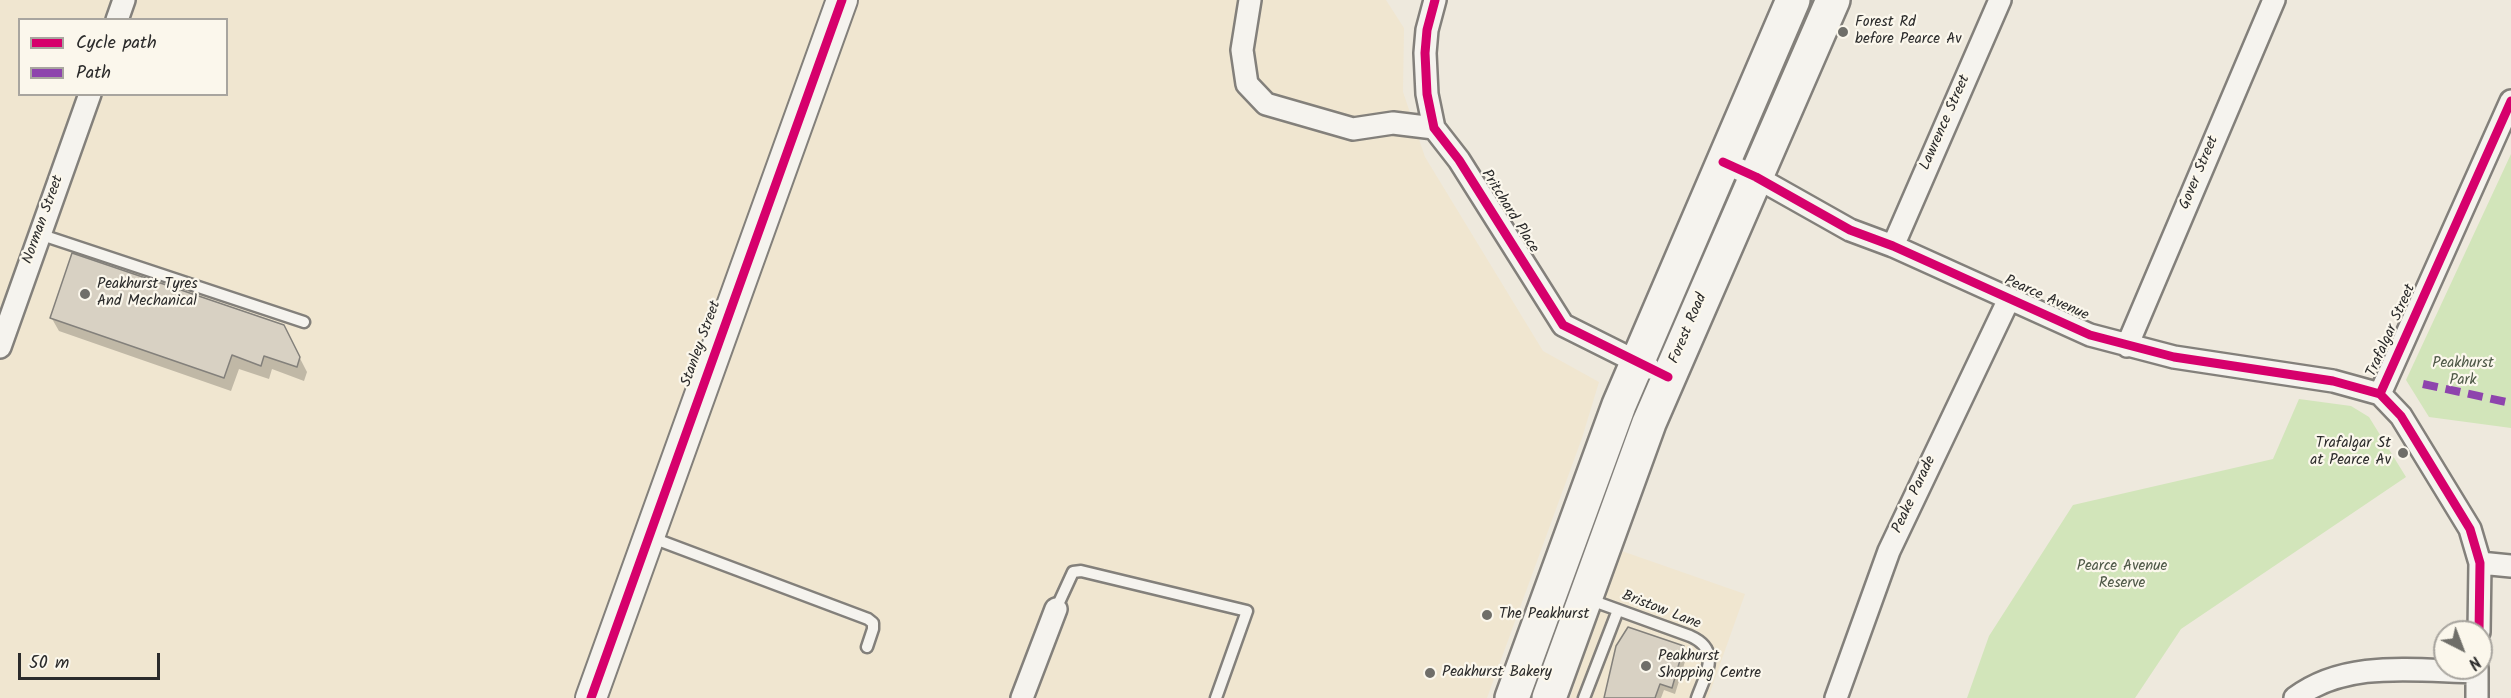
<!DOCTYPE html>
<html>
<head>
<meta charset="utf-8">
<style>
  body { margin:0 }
  #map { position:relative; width:2511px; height:698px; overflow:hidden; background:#eee9dd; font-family:Kalam,sans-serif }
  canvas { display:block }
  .legend { position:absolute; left:18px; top:18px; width:210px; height:78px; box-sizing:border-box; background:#fbf7ec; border:2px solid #a8a59f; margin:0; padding:8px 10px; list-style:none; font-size:18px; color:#2b2b2b }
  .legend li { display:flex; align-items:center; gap:12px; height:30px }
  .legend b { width:30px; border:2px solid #a8a59f }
  .north { position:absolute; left:2433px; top:620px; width:60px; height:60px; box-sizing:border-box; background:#fbf7ec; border:2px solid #a8a59f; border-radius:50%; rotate:138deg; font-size:16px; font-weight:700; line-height:24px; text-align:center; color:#2b2b2b }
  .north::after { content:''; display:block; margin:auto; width:21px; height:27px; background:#6f6e69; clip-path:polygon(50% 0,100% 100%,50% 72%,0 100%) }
  .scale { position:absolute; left:18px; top:653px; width:142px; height:27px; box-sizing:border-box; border:3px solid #2b2b2b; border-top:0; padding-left:8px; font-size:18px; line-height:21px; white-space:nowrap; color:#2b2b2b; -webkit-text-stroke:4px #fbf7ec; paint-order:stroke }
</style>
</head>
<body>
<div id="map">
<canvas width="2511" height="698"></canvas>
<ul class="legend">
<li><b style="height:8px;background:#d6006c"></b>Cycle path</li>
<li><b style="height:8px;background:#8e44ad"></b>Path</li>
</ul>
<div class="north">N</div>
<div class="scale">50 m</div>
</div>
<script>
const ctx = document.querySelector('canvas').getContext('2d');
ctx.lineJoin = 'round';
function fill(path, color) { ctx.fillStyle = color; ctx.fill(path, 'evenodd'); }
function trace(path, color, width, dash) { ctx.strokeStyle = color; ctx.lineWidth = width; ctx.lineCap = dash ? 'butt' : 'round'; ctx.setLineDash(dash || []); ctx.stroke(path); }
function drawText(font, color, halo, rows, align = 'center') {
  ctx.font = font + ' Kalam,sans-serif'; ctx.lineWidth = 4.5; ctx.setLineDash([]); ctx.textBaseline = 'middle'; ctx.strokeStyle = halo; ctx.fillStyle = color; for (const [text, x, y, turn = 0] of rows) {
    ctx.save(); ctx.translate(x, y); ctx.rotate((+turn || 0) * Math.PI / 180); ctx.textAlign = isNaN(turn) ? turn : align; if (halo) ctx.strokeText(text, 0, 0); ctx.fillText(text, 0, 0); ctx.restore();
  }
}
fill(new Path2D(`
  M0 0H1386L1404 28 1403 92 1425 157 1543 351 1599 382 1582 438 1487 698H0ZM20 20H226V94H20Z
  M1616 549 1745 594 1708 698H1570Z`), '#f0e6d0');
fill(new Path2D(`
  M2511 154V428L2429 417 2406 380Z
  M2299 399 2351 406 2369 417 2406 477 2181 629 2135 698H1967L1989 636 2073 505 2273 459Z`), '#d2e5ba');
fill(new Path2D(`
  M51 317 291 341 307 372 304 381 272 369 269 379 239 369 231 391 59 331Z
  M1683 648 1687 655 1675 694 1664 690 1661 698H1606Z`), '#0003');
const building = new Path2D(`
  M72 253 284 325 300 357 297 367 264 356 261 366 232 355 224 378 50 318Z
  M1628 627 1684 646 1672 688 1660 684 1655 698H1604L1616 646Z`);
fill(building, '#d8d1c3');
trace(building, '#83807b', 1.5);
const lane = new Path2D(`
  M39 234 304 322
  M650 537 868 619 873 623V629L867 647
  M1588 599 1690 636C1722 650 1706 673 1697 698
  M1056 609 1073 572 1081 571 1247 611 1216 698
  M1584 698 1618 610`);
const street = new Path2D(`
  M1250 0 1242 50 1247 84 1266 104 1353 129 1393 123 1434 128
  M1435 0 1427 30 1425 53 1427 94 1434 128 1459 160 1563 325 1649 368
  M117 20 124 0
  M1723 162 1756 177 1850 230 1893 246 2090 335 2174 357 2333 381 2380 394 2401 416 2470 529 2480 563 2479 632
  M1893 246 2000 0
  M2127 346 2274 0
  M0 347 90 94
  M2380 394 2511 101
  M2480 563 2511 566
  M1022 698 1056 609
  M1836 698 1889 551 2009 299
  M2295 698C2347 659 2416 671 2477 672
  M2477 698V668`);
const secondary = new Path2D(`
  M591 698 842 0`);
const primary = new Path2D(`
  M1512 698 1619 405 1793 0
  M1549 698 1649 423 1833 0`);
trace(lane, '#83807b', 15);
trace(street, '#83807b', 26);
trace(secondary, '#83807b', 34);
trace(primary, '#83807b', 38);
trace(lane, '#f5f3ee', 10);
trace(street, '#f5f3ee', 21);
trace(secondary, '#f5f3ee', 30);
trace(primary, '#f5f3ee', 33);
trace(new Path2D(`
  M2423 384 2511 403`), '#8e44ad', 8, [15, 8]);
trace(new Path2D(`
  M1435 0 1427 30 1425 53 1427 94 1434 128 1459 160 1563 325 1668 377
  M1723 162 1756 177 1850 230 1893 246 2090 335 2174 357 2333 381 2380 394 2401 416 2470 529 2480 563 2479 632
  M2380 394 2511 101
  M591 698 842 0`), '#d6006c', 9);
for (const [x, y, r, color] of [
  [1843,32,6,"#6f6e69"],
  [85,294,6,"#6f6e69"],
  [2403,453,6,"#6f6e69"],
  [1487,615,6,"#6f6e69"],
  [1646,666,6,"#6f6e69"],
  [1430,673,6,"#6f6e69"]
]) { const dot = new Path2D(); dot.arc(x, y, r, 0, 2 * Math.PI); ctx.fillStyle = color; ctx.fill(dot); trace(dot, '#fbf7ec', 2); }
drawText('15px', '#2b2b2b', '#fbf7ec', [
  ["Forest Rd",1855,23],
  ["before Pearce Av",1855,40],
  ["Peakhurst Tyres",97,285],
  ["And Mechanical",97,302],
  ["Trafalgar St",2391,444,"right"],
  ["at Pearce Av",2391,461,"right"],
  ["The Peakhurst",1499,615],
  ["Peakhurst",1658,657],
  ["Shopping Centre",1658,674],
  ["Peakhurst Bakery",1442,673]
], 'left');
drawText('15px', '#2b2b2b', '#fbf7ec', [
  ["Lawrence Street",1946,123,-66],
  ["Gover Street",2200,173,-67],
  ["Pritchard Place",1509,212,58],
  ["Norman Street",44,220,-70],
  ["Pearce Avenue",2046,299,24],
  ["Forest Road",1689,329,-67],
  ["Trafalgar Street",2392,331,-66],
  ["Stanley Street",702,344,-70],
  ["Peake Parade",1915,495,-65],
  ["Bristow Lane",1661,611,21]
]);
drawText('15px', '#4f5948', '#fbf7ec', [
  ["Peakhurst",2463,364],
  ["Park",2463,381],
  ["Pearce Avenue",2122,567],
  ["Reserve",2122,584]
]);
</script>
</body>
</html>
